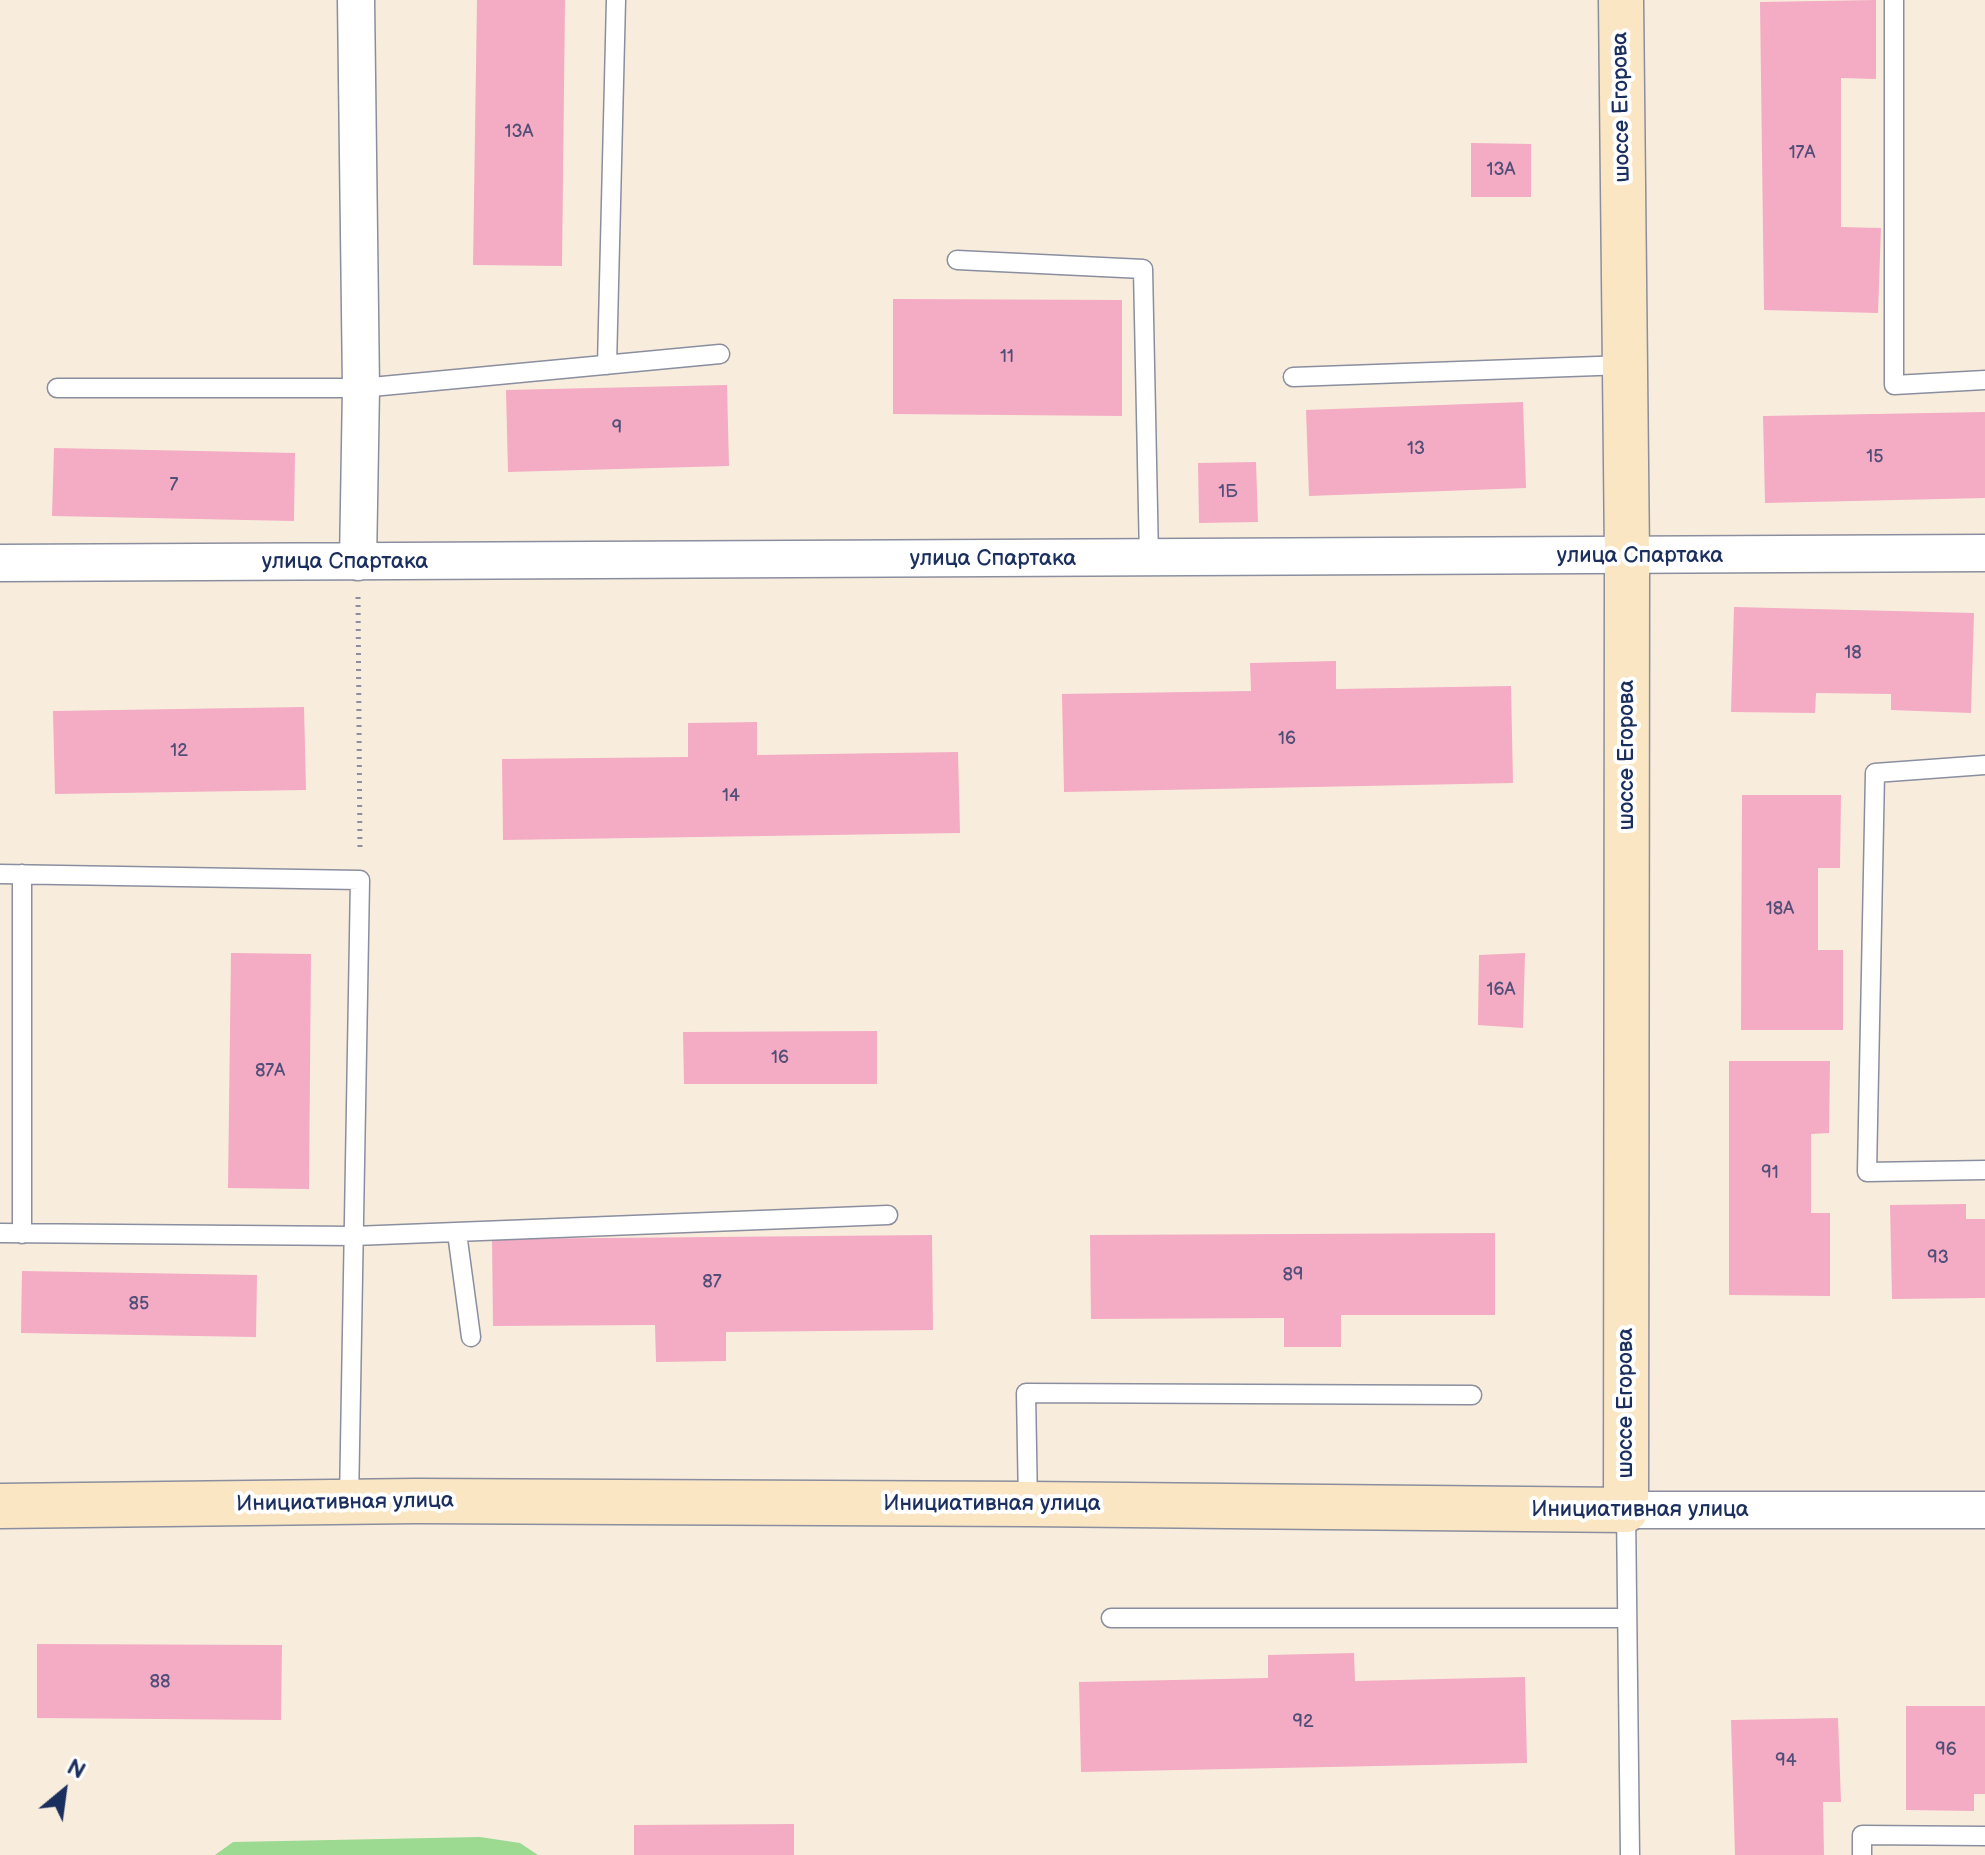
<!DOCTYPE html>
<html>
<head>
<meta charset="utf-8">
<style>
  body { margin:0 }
  #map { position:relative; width:1985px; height:1855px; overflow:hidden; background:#f8eddd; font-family:"Balsamiq Sans",sans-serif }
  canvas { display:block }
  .north { position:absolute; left:24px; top:1751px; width:80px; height:80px; -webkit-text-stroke:6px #fff; paint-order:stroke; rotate:29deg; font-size:22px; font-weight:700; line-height:32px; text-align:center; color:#1b2f5e }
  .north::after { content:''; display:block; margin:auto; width:28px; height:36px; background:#1b2f5e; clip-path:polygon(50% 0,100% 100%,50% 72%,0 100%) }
</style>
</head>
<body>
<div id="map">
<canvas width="1985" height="1855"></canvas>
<div class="north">N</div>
</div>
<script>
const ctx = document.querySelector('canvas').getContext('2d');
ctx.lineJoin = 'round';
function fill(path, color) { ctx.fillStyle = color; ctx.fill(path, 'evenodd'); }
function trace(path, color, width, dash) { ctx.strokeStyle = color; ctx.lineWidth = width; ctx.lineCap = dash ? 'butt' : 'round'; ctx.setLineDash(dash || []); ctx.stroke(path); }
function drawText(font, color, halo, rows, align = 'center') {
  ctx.font = font + ' "Balsamiq Sans",sans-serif'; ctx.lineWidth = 8; ctx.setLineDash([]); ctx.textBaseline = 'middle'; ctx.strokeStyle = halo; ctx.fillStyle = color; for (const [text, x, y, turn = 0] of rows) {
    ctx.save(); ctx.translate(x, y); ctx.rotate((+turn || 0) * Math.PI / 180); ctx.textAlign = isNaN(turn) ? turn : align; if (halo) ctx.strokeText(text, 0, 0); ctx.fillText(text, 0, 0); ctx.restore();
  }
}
fill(new Path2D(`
  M480 1837 520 1843 538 1855H215L233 1842Z`), '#9bda90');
fill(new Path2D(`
  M477 0H565L562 266 473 265Z
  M1876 0V79L1841 78V227L1881 228 1878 313 1764 310 1760 2Z
  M1471 143 1531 144V197H1471Z
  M893 299 1122 300V416L893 414Z
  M727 385 729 466 508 472 506 390Z
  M1523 402 1526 488 1309 496 1306 410Z
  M1985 412V498L1765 503 1763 416Z
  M54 448 295 453 294 521 52 516Z
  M1256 462 1258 522 1199 523 1198 463Z
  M1734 607 1974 613 1971 713 1891 710V694L1816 693 1815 713 1731 712Z
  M1336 661V689L1511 686 1513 783 1064 792 1062 694 1251 691 1250 663Z
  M304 707 306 790 55 794 53 711Z
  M757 722V755L958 752 960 833 503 840 502 759 688 757V723Z
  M1742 795H1841L1840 868H1818V950H1843V1030H1741Z
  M231 953 311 954 309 1189 228 1188Z
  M1525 953 1523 1028 1478 1025 1479 955Z
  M877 1031V1084H684L683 1032Z
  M1729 1061H1830L1829 1133 1811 1134V1213H1830V1296L1729 1295Z
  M1966 1204V1219H1985V1298L1892 1299 1890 1205Z
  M1495 1233V1315H1341V1347H1284V1318L1091 1319 1090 1235Z
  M932 1235 933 1330 726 1332V1361L656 1362 655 1325 493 1326 492 1239Z
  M22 1271 257 1275 256 1337 21 1333Z
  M37 1644 282 1645 281 1720 37 1718Z
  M1354 1653 1355 1681 1525 1677 1527 1763 1081 1772 1079 1682 1268 1678V1655Z
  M1906 1706H1985V1794H1974V1811L1906 1810Z
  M1838 1718 1841 1802H1823L1824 1855H1735L1731 1720Z
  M794 1824V1855H634V1825Z`), '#f4abc4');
const service = new Path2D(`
  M1894 0V385L1985 380
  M957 260 1143 269 1149 558
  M607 365 616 0
  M1293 377 1625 365
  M57 388H361L720 354
  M1985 765 1875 773 1867 1172 1985 1170
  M0 874 360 880 349 1502
  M0 1233 354 1236 888 1215
  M457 1233 471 1337
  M22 1234V874
  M1028 1504 1026 1393 1472 1395
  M1626 1510 1630 1855
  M1111 1618H1627
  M1862 1855V1835L1985 1836`);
const minor = new Path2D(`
  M356 0 361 388 358 562
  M0 563 1985 553
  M1626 1510H1985`);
const secondary = new Path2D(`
  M0 1506 416 1501 1028 1504 1626 1510 1627 556 1621 0`);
trace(service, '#8a8e9e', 21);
trace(minor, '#8a8e9e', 39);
trace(secondary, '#8a8e9e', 47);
trace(new Path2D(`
  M358 597 360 851`), '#8a8e9e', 5, [2, 6]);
trace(service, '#fff', 18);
trace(minor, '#fff', 36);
trace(secondary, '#fbe6c4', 44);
drawText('18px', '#514e78', null, [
  ["13А",519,132],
  ["17А",1802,153],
  ["13А",1501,170],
  ["11",1007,357],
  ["9",617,428],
  ["13",1416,449],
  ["15",1875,457],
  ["7",174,485],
  ["1Б",1228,492],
  ["18",1853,653],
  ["16",1287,739],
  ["12",179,751],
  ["14",731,796],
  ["18А",1780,909],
  ["16А",1501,990],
  ["16",780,1058],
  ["87А",270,1071],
  ["91",1770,1173],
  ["93",1938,1258],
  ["89",1293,1275],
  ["87",712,1282],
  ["85",139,1304],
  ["88",160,1682],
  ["92",1303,1722],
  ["96",1946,1750],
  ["94",1786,1761]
]);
drawText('22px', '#1b2f5e', '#fff', [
  ["шоссе Егорова",1622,107,-91],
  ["улица Спартака",1640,556],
  ["улица Спартака",993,559],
  ["улица Спартака",345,562],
  ["шоссе Егорова",1627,755,-90],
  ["шоссе Егорова",1626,1403,-90],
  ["Инициативная улица",345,1503,-1],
  ["Инициативная улица",992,1504],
  ["Инициативная улица",1640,1510]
]);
</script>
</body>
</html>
